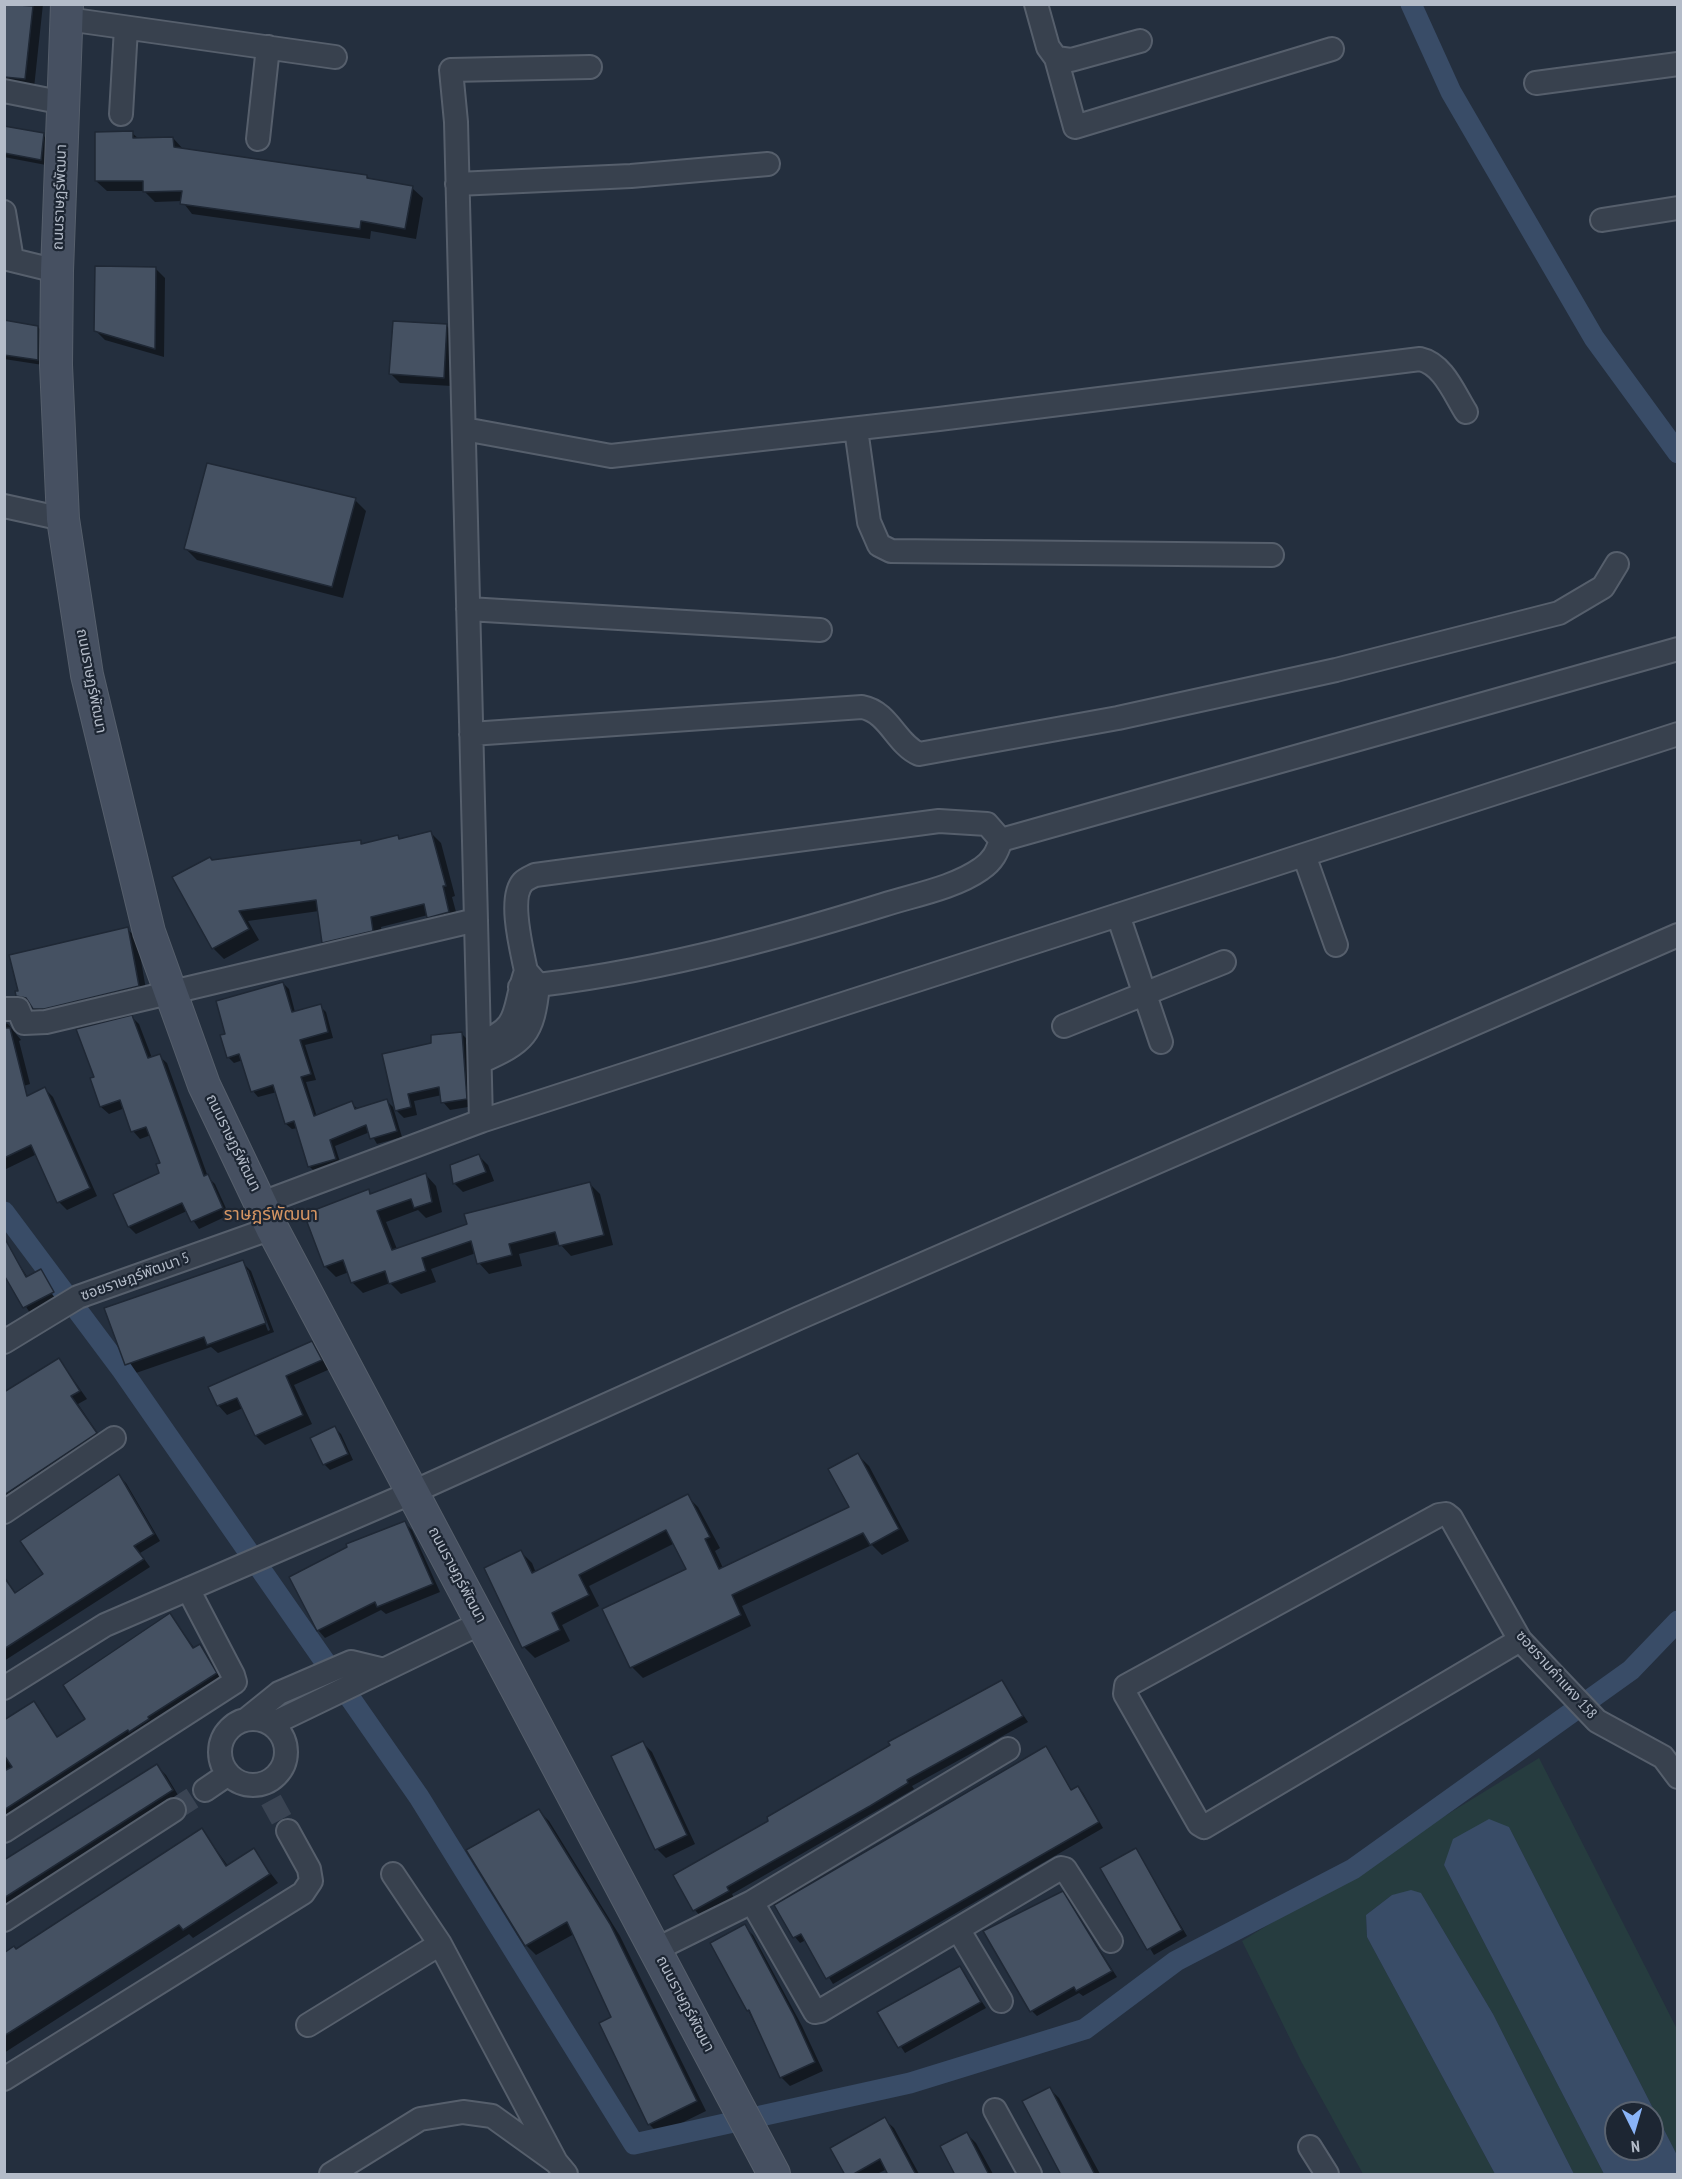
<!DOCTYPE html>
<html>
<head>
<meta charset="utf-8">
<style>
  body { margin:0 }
  #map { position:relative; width:1682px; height:2179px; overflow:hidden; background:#242f3e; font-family:"PT Sans Narrow",sans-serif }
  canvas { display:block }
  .frame { position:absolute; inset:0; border:6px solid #b4bcc9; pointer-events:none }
  .north { position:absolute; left:1604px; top:2101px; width:60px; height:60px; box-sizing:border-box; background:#1d2633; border:2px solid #59626f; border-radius:50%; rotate:175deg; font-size:16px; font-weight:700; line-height:24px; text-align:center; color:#b4bcc9 }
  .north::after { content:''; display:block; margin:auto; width:21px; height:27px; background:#8ab4f8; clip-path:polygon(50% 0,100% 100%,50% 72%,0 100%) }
</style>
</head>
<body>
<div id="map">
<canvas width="1682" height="2179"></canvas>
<div class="frame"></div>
<div class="north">N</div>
</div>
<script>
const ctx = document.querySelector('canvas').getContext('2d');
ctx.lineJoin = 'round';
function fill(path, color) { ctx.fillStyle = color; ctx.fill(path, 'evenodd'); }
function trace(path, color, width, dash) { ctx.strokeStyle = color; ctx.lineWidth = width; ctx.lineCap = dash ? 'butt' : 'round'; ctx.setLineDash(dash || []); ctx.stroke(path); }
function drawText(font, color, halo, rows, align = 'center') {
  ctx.font = font + ' "PT Sans Narrow","Noto Sans Thai",sans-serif'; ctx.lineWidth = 4.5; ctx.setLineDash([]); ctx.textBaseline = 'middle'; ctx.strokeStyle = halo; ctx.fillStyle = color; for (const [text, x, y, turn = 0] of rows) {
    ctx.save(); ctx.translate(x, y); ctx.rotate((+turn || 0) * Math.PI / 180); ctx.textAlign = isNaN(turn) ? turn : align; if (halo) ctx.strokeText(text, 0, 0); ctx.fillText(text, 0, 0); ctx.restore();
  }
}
fill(new Path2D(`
  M1539 1758 1677 2029V2155L1509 1827 1444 1865 1604 2174H1574L1493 2014 1421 1893 1392 1895 1366 1915 1367 1937 1495 2174H1363L1302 2063 1242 1941Z`), '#263c3f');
fill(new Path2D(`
  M1489 1819 1509 1827 1677 2155V2174H1604L1444 1865 1453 1839ZM1616 2113H1652V2149H1616Z
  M1411 1890 1421 1893 1493 2014 1574 2174H1495L1367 1937 1366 1915 1392 1895Z`), '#394c67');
fill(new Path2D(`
  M5 4H43L34 88 4 83Z
  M4 128 43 135 49 141 46 165 4 157Z
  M132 133 139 139 173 138 183 149 367 176 371 181 412 188 423 198 416 239 371 231 370 239 192 214 182 201 155 202 144 191H107L96 181Z
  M155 268 165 278 164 357 105 340 96 331Z
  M4 322 38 327 44 333 43 365 4 359Z
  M447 326 456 335 452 386 400 383 391 374Z
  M355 500 366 511 343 598 197 560 186 549Z
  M431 833 441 843 455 896 452 897 459 923 439 927 428 915 381 927 383 941 333 952 323 942 319 911 248 921 259 940 224 959 213 948 174 877 213 862 360 842 364 845 397 836 401 840Z
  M127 929 137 938 147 995 43 1018 17 995Z
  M283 983 289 989 295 1012 320 1006 326 1012 333 1038 305 1045 316 1080 306 1082 317 1117 351 1103 358 1109 387 1101 396 1110 433 1045 462 1034 469 1041 474 1106 450 1110 443 1102 442 1095 414 1101 417 1115 404 1118 393 1107 402 1137 377 1144 370 1132 335 1146 341 1165 315 1172 309 1166 298 1128 292 1129 286 1124 277 1092 258 1097 253 1091 243 1060 234 1063 228 1057 227 1035Z
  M132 1017 139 1024 152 1058 159 1056 167 1063 208 1177 215 1184 229 1215 199 1229 187 1211 136 1234 129 1227 161 1174 162 1164 151 1135 140 1139 133 1131 125 1108 109 1114 101 1107 92 1079 96 1078Z
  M4 1023 8 1024 21 1040 19 1041 30 1084 4 1092Z
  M45 1089 53 1097 97 1196 67 1210 59 1202 37 1154 4 1170V1108Z
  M479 1156 488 1165 494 1181 463 1192 454 1183Z
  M426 1175 436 1186 442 1212 426 1218 418 1210 386 1222 397 1249 590 1184 600 1194 613 1245 571 1256 560 1244 519 1254 522 1266 489 1274 479 1263 476 1253 431 1269 436 1282 401 1294 390 1283 363 1293 352 1282 349 1272 336 1277 325 1266 368 1191 372 1195Z
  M10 1250 28 1278 41 1271 59 1298 30 1313 4 1272Z
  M242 1262 251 1271 274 1332 218 1353 211 1347 136 1373 126 1364ZM245 1270H248L270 1330 268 1331Z
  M311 1343 320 1352 330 1369 294 1385 312 1424 265 1445 256 1436 243 1408 227 1415 218 1405Z
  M59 1359 87 1399 78 1404 103 1441 4 1508V1395Z
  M335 1428 341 1434 353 1460 330 1470 324 1464Z
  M858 1455 869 1466 909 1541 882 1555 872 1545 742 1606 751 1626 643 1678 632 1667 604 1610 688 1570 675 1543 589 1586 599 1606 562 1625 570 1641 535 1658 524 1647 521 1552 532 1563 536 1573 687 1496 698 1507 720 1548 715 1551 723 1568 851 1508Z
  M119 1476 126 1483 160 1541 140 1553 150 1567 4 1661V1576L16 1594 45 1574Z
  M404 1522 412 1530 440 1592 386 1614 381 1610 325 1638 318 1630Z
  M170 1615 195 1649 199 1646 205 1652 221 1679 4 1818V1722L34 1703 58 1738 87 1720Z
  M1001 1682 1028 1722 912 1786 914 1789 732 1894 734 1898 701 1917 695 1910 675 1876Z
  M643 1743 652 1752 695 1844 666 1858 657 1849Z
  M1045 1748 1072 1791 1078 1788 1083 1793 1103 1828 833 1984 806 1940 800 1943 795 1937Z
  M157 1766 166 1775 181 1800 4 1914V1861Z
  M539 1811 549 1821 620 1936 706 2111 659 2134 649 2124 613 2018 574 1934 536 1955 526 1945Z
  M202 1830 228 1866 253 1850 278 1883 193 1938 189 1934 4 2053V1954L16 1950Z
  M1136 1850 1187 1936 1154 1955 1102 1869Z
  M1063 1893 1117 1977 1083 1996 1079 1993 1037 2016 1032 2011Z
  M744 1926 753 1935 802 2026 823 2071 790 2086 781 2077 748 2010Z
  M960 1968 986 2008 905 2053 879 2013Z
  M1050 2089 1059 2098 1100 2174H1063Z
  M884 2119 894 2128 919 2174H890L887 2169 877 2174H846Z
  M967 2134 976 2143 993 2174H956Z`), '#0007');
trace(new Path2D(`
  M1411 4 1451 92 1594 338 1678 453
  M4 1212 122 1370 419 1797 634 2144 910 2083 1085 2029 1176 1961 1353 1869 1631 1670 1678 1621`), '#394c67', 21);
const building = new Path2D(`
  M4 4 33 6 25 79 4 77Z
  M4 126 44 133 41 160 4 153Z
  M133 131V138L173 137 174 147 367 175V178L413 186 405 229 361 221 360 229 180 204 182 191 143 192V181H95V132Z
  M95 266 156 267 155 349 94 331Z
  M4 320 38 326V360L4 355Z
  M393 321 447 324 444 378 389 374Z
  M207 463 356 498 332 587 184 549Z
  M431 831 446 886H443L449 912 427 918 424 904 371 917 373 931 322 943 316 900 239 911 249 929 212 949 172 877 210 857 212 860 361 840V844L398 835 399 839Z
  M128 927 139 986 44 1009H33L26 998 16 996 15 991H18L9 955Z
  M283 982 292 1012 321 1004 328 1032 300 1040 311 1074 301 1077 314 1116 352 1101 355 1109 387 1099 397 1131 370 1139 366 1125 330 1140 336 1159 308 1167 294 1121 285 1124 273 1085 251 1092 239 1054 227 1058 220 1035 225 1034 216 1001Z
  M132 1015 148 1058 160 1054 204 1176 208 1174 223 1208 191 1222 182 1203 128 1227 113 1194 159 1173 156 1164 160 1163 146 1127 131 1132 120 1100 100 1107 90 1078 94 1077 76 1029Z
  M4 1028H10L27 1096 45 1087 90 1188 57 1203 31 1145 4 1158Z
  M462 1032 467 1099 441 1103 439 1087 408 1094 411 1107 395 1111 382 1054 431 1043V1035Z
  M479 1154 486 1172 453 1184 450 1165Z
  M426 1173 432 1202 414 1208 411 1199 377 1211 392 1250 467 1224 464 1214 590 1182 604 1235 559 1246 555 1232 509 1244 512 1255 477 1264 471 1241 422 1258 426 1271 389 1284 385 1271 351 1283 343 1260 324 1267 304 1214 369 1189 370 1194Z
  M4 1237 26 1277 41 1269 54 1292 23 1308 4 1275Z
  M243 1260 266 1323 207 1345 204 1337 125 1365 104 1308Z
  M312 1341 322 1360 286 1376 303 1415 255 1436 237 1398 217 1406 208 1387Z
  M59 1358 80 1391 71 1396 97 1433 4 1495V1392Z
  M335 1426 348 1454 323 1465 310 1438Z
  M858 1453 899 1529 870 1545 863 1533 732 1595 741 1615 630 1668 602 1609 686 1569 666 1530 579 1575 589 1595 552 1613 560 1630 522 1648 484 1568 521 1550 532 1573 688 1494 710 1537 705 1539 719 1569 849 1507 828 1469Z
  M119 1474 154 1534 134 1546 144 1559 4 1649V1577L15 1593 43 1574 20 1541Z
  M405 1521 433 1584 377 1607 375 1602 317 1631 289 1577 347 1547 346 1544Z
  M170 1613 193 1648 200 1644 217 1673 148 1717 149 1719 129 1732 128 1730 4 1810V1771L12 1767 4 1755V1720L34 1701 57 1737 85 1719 63 1685Z
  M1002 1680 1023 1716 907 1780 908 1783 870 1806 727 1887 729 1891 693 1911 673 1875 768 1821 767 1817 890 1745 888 1742Z
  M643 1741 687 1835 655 1850 611 1756Z
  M1046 1746 1071 1790 1078 1786 1099 1822 826 1979 801 1934 793 1938 774 1905Z
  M157 1764 173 1790 4 1898V1860Z
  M539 1809 610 1924 697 2101 648 2125 599 2023 611 2017 567 1922 525 1946 466 1850Z
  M202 1828 226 1866 254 1848 270 1874 183 1930 179 1925 4 2036V1953L14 1946 16 1949Z
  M1136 1848 1182 1930 1147 1950 1100 1868Z
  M1063 1891 1112 1971 1076 1991 1074 1987 1030 2012 983 1931Z
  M745 1924 794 2016 815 2062 780 2078 749 2010 747 2011 710 1943Z
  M960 1966 981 2002 898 2048 877 2012Z
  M1050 2087 1095 2175H1061L1022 2101Z
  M885 2117 916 2175H888L880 2159 852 2175H845L830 2148Z
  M967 2132 989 2175H955L940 2146Z`);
fill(building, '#455162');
trace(building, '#1f2835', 1.5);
trace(new Path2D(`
  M271 1800 288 1831
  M174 1810 205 1790`), '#3a4453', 22, [22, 11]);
const street = new Path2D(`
  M1036 4 1048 47 1056 58 1071 60 1140 41
  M67 19 335 57
  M1056 58 1075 127 1332 49
  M1536 83 1678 64
  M4 91 64 103
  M121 114 126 28
  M258 139 268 47
  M457 184 631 176 768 164
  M4 212 12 260
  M1602 220 1678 208
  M4 258 57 271
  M464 429 611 456 939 419 1420 359C1443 364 1454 393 1466 412
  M856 429 869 522 879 545 891 551 1272 555
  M4 506 63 519
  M468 609 820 630
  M471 734 862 707C889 712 896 744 919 754L1118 718 1336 670 1559 613 1603 587 1617 564
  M1001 840 1678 649
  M1304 855 1336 945
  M1118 915 1161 1042
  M526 971C522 951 508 898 523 882 526 879 531 877 535 875L939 821 987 824 1001 840
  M520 987C645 974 764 942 883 905 914 895 954 888 981 869 993 861 997 852 1001 840
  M4 1009H18L24 1023 46 1022 476 920
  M1064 1026 1224 962
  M479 1043C523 1028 512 1009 526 971L538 985C533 1035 525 1042 480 1062
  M481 1121 456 122 451 70 590 67
  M262 1203 481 1121 1678 734
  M4 1342 78 1297 272 1228
  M4 1512 114 1438
  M1520 1640 1204 1827 1199 1824 1125 1694 1126 1686 1439 1515 1446 1514 1451 1518 1520 1640 1597 1721 1663 1757 1678 1777
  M4 1688 105 1625 413 1492 799 1318 1678 935
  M248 1718 279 1693 351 1662 384 1670
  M220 1752a33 33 0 1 1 66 0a33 33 0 1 1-66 0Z
  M272 1724 481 1623
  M205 1790 227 1775
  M4 1831 235 1682 233 1675 188 1589
  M393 1874 440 1944
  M752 1902 815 2012 820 2011 1061 1868 1065 1869 1111 1941
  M4 1920 174 1810
  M958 1929 1001 2001
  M657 1949 752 1902 1008 1749
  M308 2025 440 1944 556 2162
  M4 2079 303 1893 311 1881 309 1869 288 1831
  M995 2110 1030 2174
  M1310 2147 1327 2174
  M331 2174 420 2119 463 2112 492 2116 556 2162 566 2174`);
const secondary = new Path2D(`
  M67 4 57 271 56 365 63 519 87 675 149 932 204 1085 272 1228 774 2174`);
trace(street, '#565f6c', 26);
trace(secondary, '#565f6c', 34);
trace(street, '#38414e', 22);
trace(secondary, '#465061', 32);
drawText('15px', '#b4bcc9', '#1d2633', [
  ["ถนนราษฏร์พัฒนา",60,197,-88],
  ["ถนนราษฏร์พัฒนา",91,681,79],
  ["ถนนราษฏร์พัฒนา",233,1143,64],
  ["ซอยราษฎร์พัฒนา 5",135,1277,-20],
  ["ถนนราษฏร์พัฒนา",457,1575,62],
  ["ซอยรามคำแหง 158",1556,1675,48],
  ["ถนนราษฏร์พัฒนา",685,2004,62]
]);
drawText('18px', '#d59563', '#1d2633', [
  ["ราษฎร์พัฒนา",271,1215]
]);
</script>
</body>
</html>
